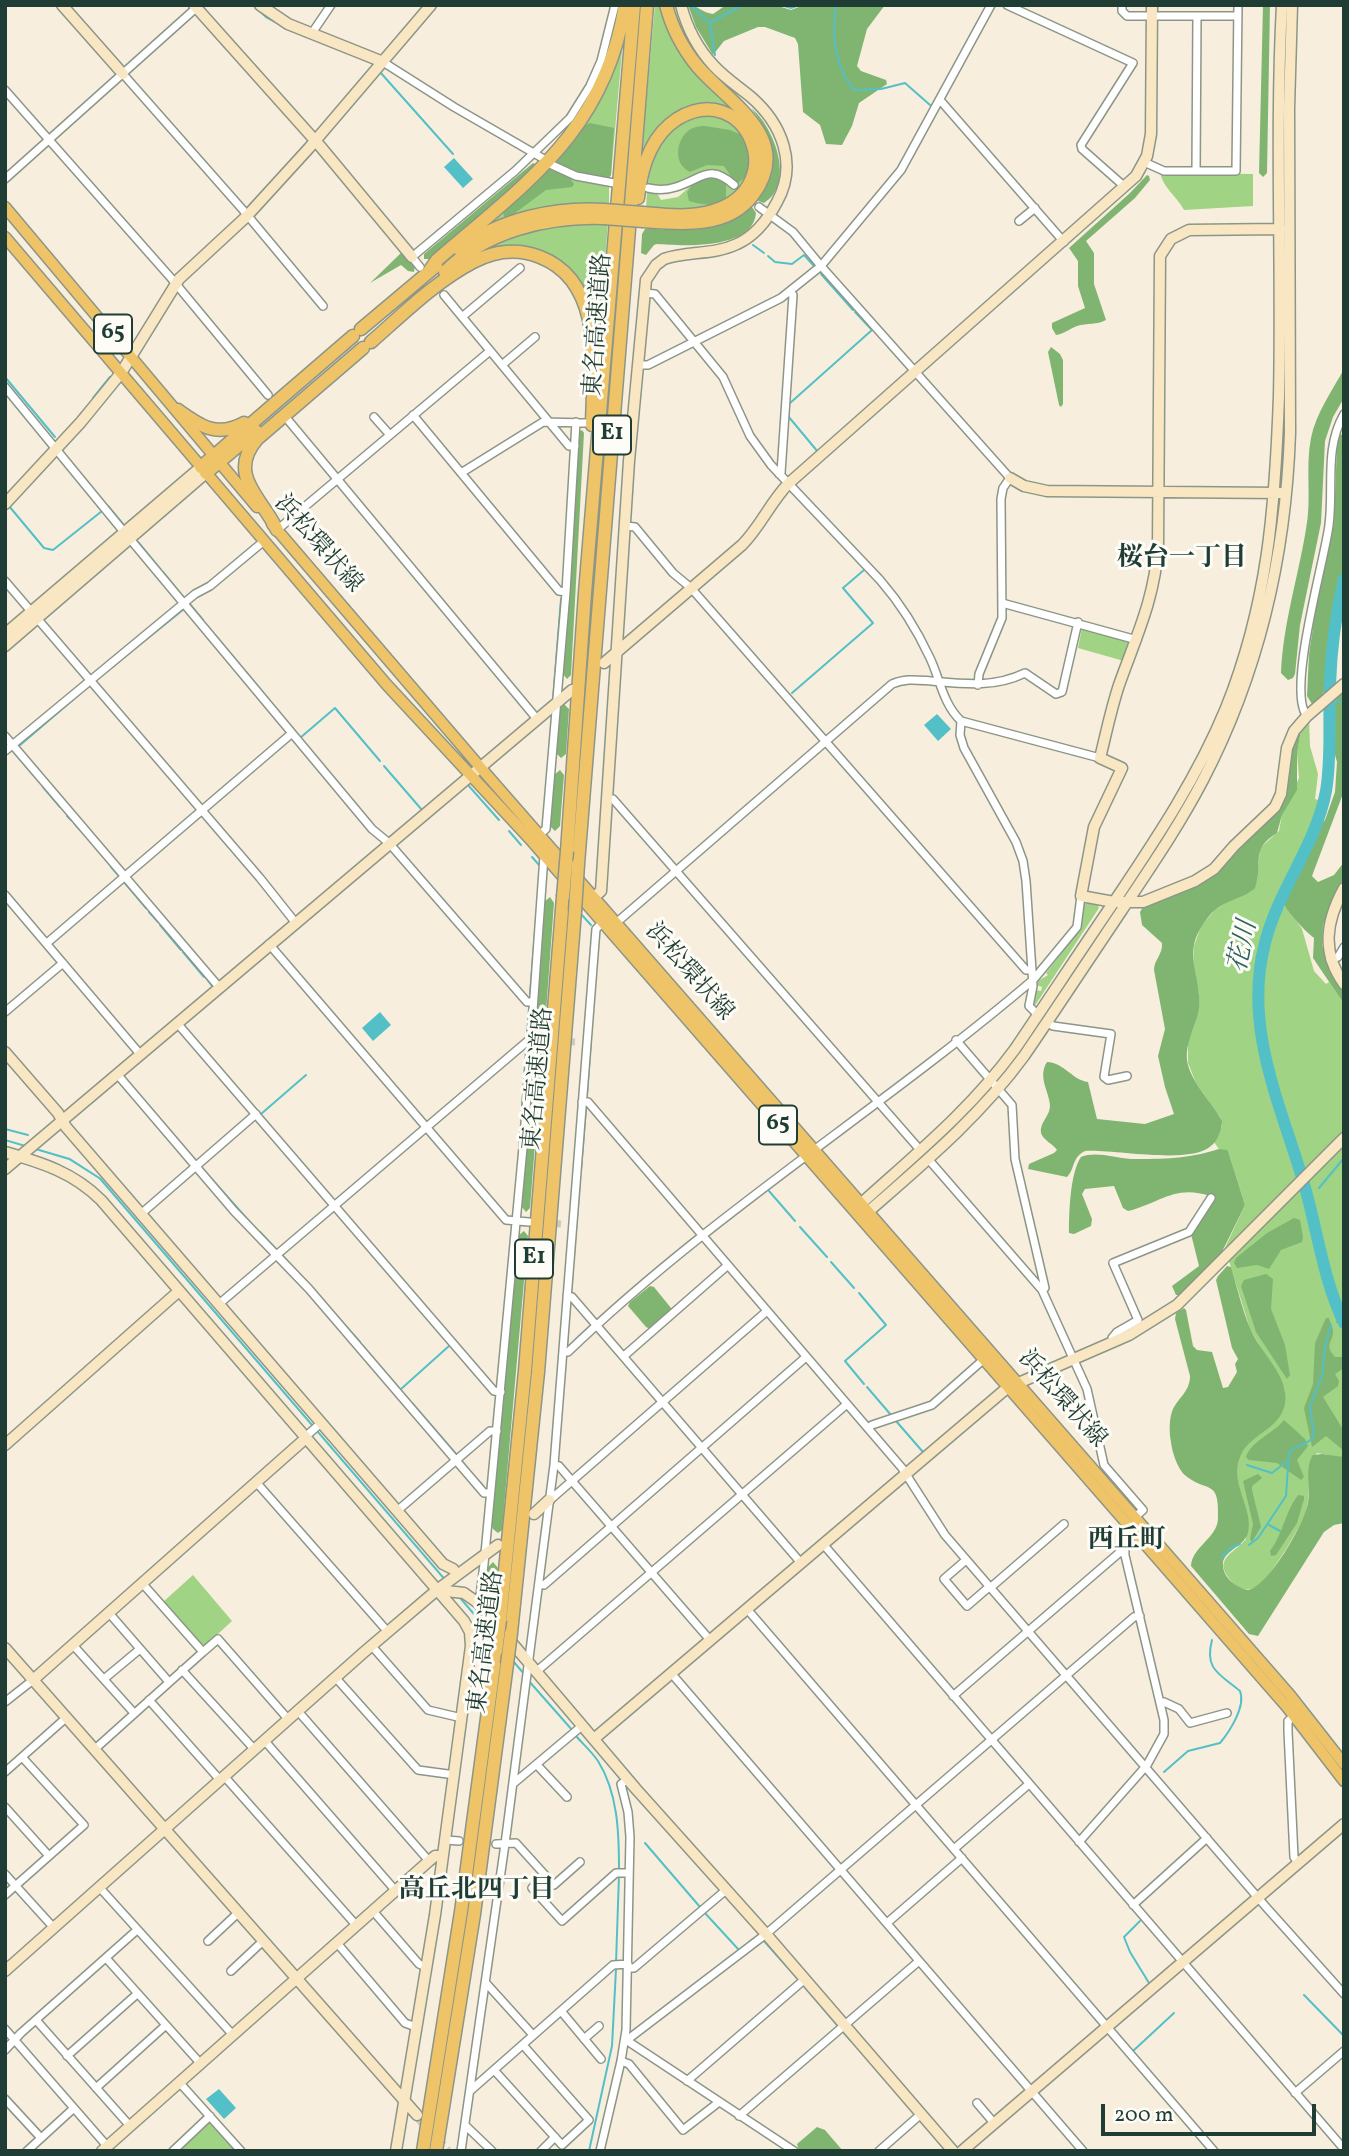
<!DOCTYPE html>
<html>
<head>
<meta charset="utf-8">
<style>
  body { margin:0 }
  #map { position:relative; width:1349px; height:2156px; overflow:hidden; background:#f8eedd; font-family:Vollkorn,serif }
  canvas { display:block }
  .frame { position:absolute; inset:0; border:7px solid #1f3d34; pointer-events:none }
  .scale { position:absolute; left:1101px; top:2104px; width:215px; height:32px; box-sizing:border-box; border:4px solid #1f3d34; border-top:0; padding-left:9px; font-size:21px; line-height:24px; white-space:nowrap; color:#1f3d34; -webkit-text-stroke:5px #fdfcf7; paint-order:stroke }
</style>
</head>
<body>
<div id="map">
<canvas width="1349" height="2156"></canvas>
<div class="frame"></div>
<div class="scale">200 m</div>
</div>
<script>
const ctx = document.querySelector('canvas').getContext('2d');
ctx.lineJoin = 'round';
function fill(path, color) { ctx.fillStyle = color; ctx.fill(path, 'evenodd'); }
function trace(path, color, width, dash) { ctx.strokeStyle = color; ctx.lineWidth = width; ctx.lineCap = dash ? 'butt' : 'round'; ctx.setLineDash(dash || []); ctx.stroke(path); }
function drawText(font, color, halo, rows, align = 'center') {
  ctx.font = font + ' Vollkorn,"Noto Serif JP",serif'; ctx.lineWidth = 6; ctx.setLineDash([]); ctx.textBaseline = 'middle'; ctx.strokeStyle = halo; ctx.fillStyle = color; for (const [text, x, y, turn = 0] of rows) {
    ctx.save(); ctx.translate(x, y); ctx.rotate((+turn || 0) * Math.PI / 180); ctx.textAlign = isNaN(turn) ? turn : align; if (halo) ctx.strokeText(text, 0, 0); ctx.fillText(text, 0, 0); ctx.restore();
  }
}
fill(new Path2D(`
  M655 5H661L737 114 727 109 695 106 641 160Z
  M623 40 611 175 607 178 577 172 559 164 557 160 580 131 600 98Z
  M697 116 724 118 739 128 748 175C744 181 741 188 736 193 714 215 673 210 646 208L647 192 657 193 661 200 678 197 693 184 724 182 731 188 736 183C711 159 702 175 676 184 666 187 658 185 648 184 651 147 664 132 697 116Z
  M549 169 574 179 609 187V203L480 231Z
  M1160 173 1253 174V206L1184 210C1176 195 1164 189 1160 173Z
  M608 223 598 345 582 285 558 260 538 250 480 253C513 227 567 224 608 223Z
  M1082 628 1130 642 1124 661 1078 648Z
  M1309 719 1310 746 1318 774 1315 799 1321 801 1299 859 1277 903 1289 909 1302 929 1314 971 1326 984 1329 982 1344 1004V1131L1306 1183 1344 1145V1458L1317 1453C1304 1470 1312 1491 1306 1511 1302 1525 1271 1576 1260 1584 1254 1589 1247 1591 1240 1588 1234 1586 1231 1581 1228 1577 1214 1558 1236 1552 1246 1539 1246 1531 1248 1524 1247 1517 1243 1497 1232 1477 1240 1457 1252 1427 1292 1430 1284 1387L1250 1329 1229 1261 1302 1187 1300 1179 1228 1250 1225 1248 1245 1205 1229 1154 1219 1149 1214 1142 1222 1126 1220 1117 1196 1083 1188 1063V1042L1195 1024 1199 994 1193 967 1194 946 1201 926 1215 910 1233 898 1250 892 1257 881 1260 848 1279 831 1282 815 1299 778 1297 753 1301 730Z
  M1088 902 1097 904 1099 908 1034 1007 1036 990 1041 991 1042 987 1037 985 1038 981 1048 975 1046 973 1081 928 1084 905Z
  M193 1575 232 1621 206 1645H200L163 1602Z
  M210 2118 239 2151H176Z`), '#a0d383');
fill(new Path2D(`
  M688 5C697 5 703 13 713 14L726 5H775L791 10 804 5H885L867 29 857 66 861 71 886 80 887 84 859 103 852 126 842 145 826 144 820 125 803 112 798 44 795 38 765 27H758L724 41 713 55 696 27Z
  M1263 5H1270L1267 173 1263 177 1259 173Z
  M751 108C774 126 796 184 764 203L758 201C776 165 777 141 751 108Z
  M590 123 614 128 611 175 609 178 577 172 557 163 558 158 584 126Z
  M705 126 730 130 744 136 750 151 748 175 738 183 732 178 724 166 707 165 690 172C673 164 676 141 688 131 692 127 700 126 705 126Z
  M533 163 537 165 429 259H424V254Z
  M549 169 570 178 574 184 572 187 546 190 511 216 504 217 503 210Z
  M1147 175 1149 176 1150 180 1135 198 1086 241 1094 253V284L1106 320C1097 325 1087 323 1077 326 1069 329 1064 334 1056 335L1052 328V323L1085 308 1078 286V261L1069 248 1130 193Z
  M709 177 720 179 726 183V198C716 207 702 205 689 201L687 192 693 184Z
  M752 207 756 213C753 250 683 246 657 244L654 245 646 255 641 253 642 234 645 229C654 228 664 230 673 230 702 231 729 226 752 207Z
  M401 253 405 255 415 266 414 272 408 271 401 265 370 283Z
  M1051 347 1060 354 1063 360V404L1061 407 1059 405 1048 352Z
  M1344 369V398L1333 417 1325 441 1321 523 1300 625 1295 674 1293 678 1288 680 1281 673C1283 624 1298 578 1306 529 1312 499 1305 468 1311 438 1316 413 1332 391 1344 369Z
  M582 430 584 433 571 675 567 679 563 674 579 432Z
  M1344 434V564L1331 631 1326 688 1321 697 1312 704 1307 696 1309 654 1317 601 1334 524 1337 443 1340 435Z
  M1344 690V791L1312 876 1318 882 1334 875 1344 862V877L1329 908 1323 926 1322 945 1329 971 1344 993V1004L1313 958 1314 938C1301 928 1292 915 1282 903L1315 831 1325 820 1335 792 1337 762 1333 748 1335 703 1337 697Z
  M564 704 569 709 566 754 561 758 556 753 560 709Z
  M1301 730 1297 754V790L1282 815 1277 833C1249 850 1264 862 1255 888 1241 901 1222 898 1206 920 1180 954 1202 974 1199 1008 1196 1029 1183 1044 1188 1065 1194 1086 1212 1102 1222 1121 1222 1128 1218 1141 1211 1146 1190 1165 1113 1149 1085 1151 1072 1157 1075 1169 1067 1177L1028 1169 1029 1164 1054 1153 1057 1150C1053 1144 1043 1140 1041 1133 1039 1123 1050 1116 1050 1106 1050 1093 1037 1077 1047 1062 1065 1063 1072 1080 1088 1082L1097 1119 1145 1124 1174 1114 1165 1087 1158 1056 1165 1029 1154 970C1154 960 1163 954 1162 943L1142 925 1140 912 1143 907 1197 885 1274 815 1279 809 1294 741Z
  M560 770 564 775 560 826 555 831 550 826 554 775Z
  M550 897 554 903 545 1026 540 1030 535 1024 544 902Z
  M538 1049 542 1055 530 1208 526 1212 522 1207 533 1054Z
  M1219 1149 1227 1150 1229 1154 1245 1205 1220 1256 1181 1295H1176L1172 1286 1199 1266 1191 1234 1210 1196C1175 1184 1160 1203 1128 1211L1123 1208 1114 1186 1085 1189 1082 1194 1092 1219 1091 1226 1074 1234 1069 1233C1069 1213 1070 1173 1081 1157 1096 1151 1115 1158 1131 1159 1165 1159 1187 1159 1219 1149Z
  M1294 1218 1300 1220 1303 1237 1302 1242 1281 1250 1269 1269 1257 1265 1237 1268 1234 1263 1236 1258 1267 1233Z
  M524 1231 528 1236 502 1530 498 1533 493 1529 491 1523 519 1235Z
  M1227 1266 1231 1267C1237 1287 1242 1309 1250 1328 1260 1353 1290 1376 1285 1404 1280 1430 1251 1433 1241 1455 1228 1483 1254 1508 1248 1533 1244 1547 1222 1551 1223 1565 1223 1578 1237 1588 1248 1590 1269 1586 1304 1524 1308 1503 1311 1489 1304 1468 1313 1455L1322 1454 1344 1457V1523L1334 1525 1324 1532 1258 1636 1249 1634 1191 1566C1192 1547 1217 1538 1218 1519 1220 1478 1207 1493 1186 1476 1178 1470 1172 1452 1171 1442 1169 1432 1169 1418 1173 1409 1179 1397 1190 1391 1190 1376L1175 1319 1176 1313 1184 1308 1186 1310 1193 1346 1197 1350 1212 1352 1223 1388 1228 1387 1237 1372 1235 1364 1238 1359 1232 1348 1216 1280 1218 1276Z
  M1266 1274 1273 1279 1271 1309 1285 1345 1290 1375 1287 1379 1256 1332 1241 1286 1244 1280Z
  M650 1286 654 1287 671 1308 670 1312 650 1329 646 1327 628 1306 630 1302Z
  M1326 1318H1329C1329 1319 1333 1329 1333 1330 1334 1343 1323 1343 1335 1357H1344V1368L1335 1374 1339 1381 1338 1386 1323 1397 1344 1431V1451L1326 1436 1312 1447 1304 1408 1313 1384 1315 1343Z
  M1284 1420 1305 1439 1308 1446 1297 1460 1304 1477 1301 1480 1277 1463 1249 1460 1246 1457C1252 1440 1273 1434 1284 1420Z
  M1258 1474 1262 1478 1252 1486V1490L1261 1527 1252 1542 1250 1539 1253 1524 1243 1481Z
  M1298 1495 1304 1496V1499L1297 1523 1276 1555 1271 1556 1270 1551C1283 1534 1285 1512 1298 1495Z
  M493 1562 498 1568 494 1603 490 1606 484 1596 488 1567Z
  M817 2127 825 2130 843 2151H799L797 2144Z`), '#80b571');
fill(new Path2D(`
  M454 158 473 179 463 188 444 167Z
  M937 714 951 729 938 741 924 725Z
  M380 1012 391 1025 373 1041 362 1028Z
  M5 1139 70 1158 101 1178 463 1599 462 1601 99 1179 69 1160 5 1141Z
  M219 2089 236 2108 224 2119 206 2099Z`), '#53c0c8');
trace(new Path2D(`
  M253 5 266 17 281 25
  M690 5 710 23 715 55
  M781 5 791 8 799 5
  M835 5C837 15 833 23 834 33 835 52 841 75 854 90L881 89 905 83 930 105
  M711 22 743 5
  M380 72 453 154
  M753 245 764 253
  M768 256 775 262 792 264 804 255 814 266
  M821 274 853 310
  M5 377 55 437
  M93 398 110 377
  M789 404 872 330 855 312
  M788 416 818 452
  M78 417 91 402
  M9 506 44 548 53 550 102 511
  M108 506 123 524
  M138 542 161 570
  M163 572 184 598
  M189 603 203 620
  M215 635 240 665
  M246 672 294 731
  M96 680 184 609
  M792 693 873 623 843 588 864 570
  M553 700 561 599
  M1331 700 1344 702
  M299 736 300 738 335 708 380 761
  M5 742 7 745
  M19 746 82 692
  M12 750 36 778
  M384 766 422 810
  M468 785 499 820
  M43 787 60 807
  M67 816 71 820
  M74 823 80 830
  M509 831 521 845
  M532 857 540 866
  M111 867 120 877
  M124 882 146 908
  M149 912 158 922
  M580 913 591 925
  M160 925 181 950
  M183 952 204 977
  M206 978 212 986
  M530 995 536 919
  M527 1036 529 1008
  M123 1076 196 1161
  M587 1095 591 1040
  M522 1109 526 1051
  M261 1114 306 1075
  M5 1129 28 1135
  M201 1167 257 1230
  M581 1170 586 1108
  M1319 1188 1344 1158
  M769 1191 795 1221
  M1308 1199 1312 1195
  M800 1227 827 1257
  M260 1232 277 1250
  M574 1255 580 1180
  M283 1256 360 1342
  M831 1262 854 1288
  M571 1292 573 1271
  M859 1293 886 1325 845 1361 864 1384
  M1337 1322 1342 1320
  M362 1345 409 1400
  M567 1346 569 1317
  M867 1387 891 1415
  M401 1389 449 1346
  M412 1403 456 1454
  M896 1421 923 1452
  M462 1461 477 1480
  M1247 1465 1272 1473 1286 1462
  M480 1482 484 1487
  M1269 1525 1280 1531
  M1249 1545 1258 1538 1286 1496 1289 1452C1296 1444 1308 1446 1314 1436L1310 1407 1322 1376 1325 1347 1331 1325
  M1221 1557 1231 1548 1240 1544
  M461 1599 492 1635
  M513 1661 525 1675
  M528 1680 573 1731
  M576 1736C583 1744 592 1752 598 1761 618 1793 619 1833 619 1869
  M1164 1772 1188 1751 1220 1743C1230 1731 1246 1706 1240 1691 1220 1674 1204 1670 1212 1640
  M645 1843 700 1907
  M704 1912 739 1950
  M1140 1921 1124 1937 1130 1952 1149 1983
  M764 1941 798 1979
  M749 1942 759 1935
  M616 1963 619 1875
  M804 1986 838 2026
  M1304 1995 1344 2036
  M844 2033 852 2042
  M1133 2051 1174 2013
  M589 2151 612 2046 616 1969`), '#53c0c8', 2);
trace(new Path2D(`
  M1344 579C1336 613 1331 650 1330 685 1328 719 1332 756 1326 791 1316 845 1278 890 1265 943 1242 1030 1283 1109 1306 1191 1318 1235 1324 1281 1344 1323`), '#53c0c8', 12);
trace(new Path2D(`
  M597 424 622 425
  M561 1041 575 1042
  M534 1222 561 1224`), '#cdcbbb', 7, [7, 3.5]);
trace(new Path2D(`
  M417 2115 447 2151`), '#cdcbbb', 10, [10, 5]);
const street = new Path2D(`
  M1007 5 1133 63 1081 145 1082 149 1125 187
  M1122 5V11L1127 16H1237
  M312 33 331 5
  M383 62 454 107 544 159
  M123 74 243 210 323 306
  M5 90 171 278 268 395
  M940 100 1064 242
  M1144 162 1164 171H1236L1238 5
  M552 165 576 176 614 183
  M1196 171 1197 16
  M5 179 196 8
  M648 188C657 190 667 190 676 187 702 179 709 163 734 185
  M759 207 793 232 821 266 1010 478 1003 488 1001 499 1002 618 979 674 978 685
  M1019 221 1035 208
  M420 267 412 257 515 171 570 118 590 86 601 61 615 5
  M644 293 655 294 723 377 750 436 771 465 880 580C900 603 917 630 930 658 940 679 943 704 961 721L1100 758
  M444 295 569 446H575
  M462 317 520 268
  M502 365 535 337
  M639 365H648L781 298 821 266 901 170 991 5
  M5 387 124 532
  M413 415 559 591 566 592
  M374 417 390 435
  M288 420 537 719
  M461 473 543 422 586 423
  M779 474 781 473 793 295 790 292
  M626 526 635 527 673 573 691 588 1026 970H1031
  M277 530 490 351
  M130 539 372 829 389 843 527 1002H533
  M5 581 260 878 295 922
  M1002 603 1137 640
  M1307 716C1286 692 1325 559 1329 525 1334 487 1324 449 1344 414
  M961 721 960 735 964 748 1016 842 1023 861 1026 881 1033 986 1029 1006 1038 1015
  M5 736 219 987
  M5 751 195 594 210 586 264 541
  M607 799H613L921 1151
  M539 835 546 829 566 592 576 422
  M5 895 140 1054
  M616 923 892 684C905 678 917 680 931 681 964 684 994 688 1025 673L1056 694 1062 692 1078 622
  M47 943 291 734
  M269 944 506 1220 529 1222
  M1330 960 1338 957 1344 947
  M5 1012 63 963
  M1047 1022 1053 1026 1111 1034 1104 1077 1108 1080 1127 1076
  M177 1023 494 1391 501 1392
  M956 1040 1012 1105 1015 1159 1045 1288 1042 1290
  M117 1074 234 1211 309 1289 484 1493H490
  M582 1102H588L902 1468 945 1535 1266 1907 1344 1994
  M929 1160 1042 1290 1087 1389 1104 1465 1143 1510 1135 1517
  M142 1213 256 1114
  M567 1296 572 1297 801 1563
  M219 1304 530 1039 543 1040
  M1114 1342 1112 1338 1117 1332 1138 1320 1113 1263 1189 1232 1211 1198
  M563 1352H568C711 1214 884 1107 1034 979L1077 927 1081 896
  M624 1356 728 1265
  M868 1428 872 1425 932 1405 983 1360
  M305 1437 321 1423
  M554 1465 559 1466 710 1640
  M256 1482 388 1632
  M550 1500 767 1311
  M397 1511 490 1431H497
  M823 1544 1344 2149
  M966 1560 944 1579 967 1606 989 1587
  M539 1584 544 1585 806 1357
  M990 1588 1064 1524
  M476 1601 480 1596 484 1564 524 1137 544 856
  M747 1609 1214 2151
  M109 1613 169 1682
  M73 1645 134 1713
  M371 1645 428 1710 462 1718
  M203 1652 218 1639 288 1719
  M182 1670 254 1749
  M537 1671 847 1404
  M671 1673 1083 2151
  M335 1677 418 1770 455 1775
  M104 1679 140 1649
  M953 1696 1119 1553 1125 1552
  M149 1700 220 1780
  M5 1702 33 1680
  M1160 1702H1164L1179 1709 1190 1723 1227 1713
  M297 1710 429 1861
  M1294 1716 1288 1721V1731L1294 1857 1298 1863
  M264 1740 395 1890
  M95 1749 203 1652 142 1583
  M537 1765 567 1797
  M5 1772 67 1717
  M224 1776 356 1925
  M514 1783 583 1725
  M5 1807 49 1856
  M446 1840 459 1841
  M1079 1842 1147 1765 1164 1734V1720L1123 1547 1124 1533 1130 1527
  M496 1844 516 1843 545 1875 532 1888 562 1921 616 1873H629
  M954 1849 1029 1784
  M5 1874 54 1928
  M545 1875 554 1885 580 1862
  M100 1888 233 2035
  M5 1895 84 1825 22 1757
  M1133 1905 1207 1838
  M373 1911 419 1964 426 1967
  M887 1923 962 1858
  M208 1941 239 1912
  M337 1943 405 2023 416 2027
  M106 1958 200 2063
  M628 1968H634L726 1890
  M231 1971 263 1941
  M486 1983 533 2035
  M561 2011 601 2059
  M36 2020 130 2126
  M5 2029 107 2146
  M584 2039 599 2026
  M626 2040 794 2151
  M627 2040 766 1934 1134 1617 1140 1616
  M5 2050 21 2033 137 1930
  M67 2056 137 1994
  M621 2061 629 2064 683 2130 719 2102
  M494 2070 562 2145 589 2120 523 2045
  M687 2081 805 1979
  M179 2082 241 2151
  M96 2088 166 2025
  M470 2091 613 1965 628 1964
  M1295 2093 1344 2051
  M5 2099 41 2138
  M977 2103 994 2123
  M739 2116 919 1961
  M465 2125 492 2151
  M27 2151 74 2108
  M173 2151 210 2116
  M461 2151 505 1844 554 1465 596 929 602 923
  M541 2151 555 2137
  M600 2151 621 2061 626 2030 630 1837 628 1812 621 1784 628 1779
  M879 2151 921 2114`);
const secondary = new Path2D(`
  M62 5 123 74
  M194 5 320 146 412 257
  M260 5 288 24 383 62
  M1280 229 1189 230 1171 239 1160 256 1158 546C1155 598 1136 637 1119 685 1111 709 1106 734 1100 758L1122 768 1094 827 1081 896 1114 902H1143L1195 881 1214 869 1234 846 1275 807 1281 794 1287 748 1294 731 1307 716 1344 684
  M1010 478 1024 486 1047 491 1281 493
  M5 504 81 422 121 373 179 279 246 217 309 148 431 5
  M5 634 201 467
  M5 646 206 473
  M604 663 742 545C760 527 770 503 788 484L1136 176 1147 156 1151 134 1152 5
  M1344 888C1326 921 1321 952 1344 984
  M594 897 601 891 629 461 646 280 656 265 664 259C688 251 714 255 737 244 755 236 768 219 777 202 798 164 782 124 751 97 739 87 725 78 714 66 698 49 687 28 681 5
  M5 1052 58 1113 66 1127 443 1564 453 1569 457 1574
  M5 1152C42 1163 73 1172 101 1200L464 1621 470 1632 471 1646 435 1915 396 2151
  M5 1169 572 690
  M855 1209C912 1157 968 1113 1015 1049 1049 999 1083 947 1118 896 1158 836 1198 776 1226 708 1268 603 1275 508 1279 396 1282 266 1275 135 1282 5
  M861 1218C919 1167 978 1119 1024 1056 1057 1008 1089 959 1122 910 1150 868 1179 826 1203 780 1259 672 1286 554 1290 433L1289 108 1292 5
  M5 1445 179 1291
  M534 1514 549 1500
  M437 1590 464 1593 478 1603 636 1789 766 1934 953 2151
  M5 1648 417 2115
  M33 1680 306 1438
  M595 1738 1007 1388 1129 1335 1177 1305 1344 1138
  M5 1971 363 1653 437 1590 498 1545
  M102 2151 429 1861 435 1856H443
  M962 2151 1344 1824`);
const primary = new Path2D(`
  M5 207 257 507
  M5 237 387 685 529 838 1287 1707 1344 1781
  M272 524 480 767 1290 1695 1344 1764`);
const highway = new Path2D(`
  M638 198C641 169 651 136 677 119 745 77 794 186 713 211 690 218 666 215 643 213
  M643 221C680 224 728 229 753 195 795 138 729 103 698 67 683 49 672 28 666 5
  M459 249C502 219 553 207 604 210
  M430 270 437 260C526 183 605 131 625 5
  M445 272C485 231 548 216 604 218
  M361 329 436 266
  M371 342C403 314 435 282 473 262 494 251 518 248 540 257 605 282 593 369 592 425
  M178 410C200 426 217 438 244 423
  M201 467 353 336
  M206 473 256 431
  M277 530C263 499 226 475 257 439L363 348
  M567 851 585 593 634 5
  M578 864 647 5
  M500 1620 525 1371 563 897
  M511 1633 538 1372 575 911
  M423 2151 461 1912 496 1651
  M436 2151 474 1914 507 1664`);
trace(street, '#8c9688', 10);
trace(secondary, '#8c9688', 13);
trace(primary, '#8c9688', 13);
trace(highway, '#8c9688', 15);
trace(street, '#fff', 7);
trace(secondary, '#f9e7c3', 10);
trace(primary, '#efc469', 10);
trace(highway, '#efc469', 12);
const highwayBridge = new Path2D(`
  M604 210 643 213
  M604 218 643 221
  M563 897 567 851
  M575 911 578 864
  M496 1651 500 1620
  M507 1664 511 1633`);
trace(highwayBridge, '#8c9688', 15, []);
trace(highwayBridge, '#efc469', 12);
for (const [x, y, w] of [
  [113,334,38],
  [612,435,38],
  [778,1125,38],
  [534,1259,38]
]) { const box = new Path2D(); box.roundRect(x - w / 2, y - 19.5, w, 39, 5); ctx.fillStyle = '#fdfcf7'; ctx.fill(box); trace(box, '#1f3d34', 2); }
drawText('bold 23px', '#1f3d34', null, [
  ["65",113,334],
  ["E1",612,435],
  ["65",778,1125],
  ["E1",534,1259]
]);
drawText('24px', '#1f3d34', '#fdfcf7', [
  ["東名高速道路",600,325,-86],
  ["浜松環状線",317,545,49],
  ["浜松環状線",688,973,49],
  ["東名高速道路",540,1079,-85],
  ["浜松環状線",1061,1400,49],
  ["東名高速道路",488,1642,-83]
]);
drawText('bold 26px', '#1f3d34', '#fdfcf7', [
  ["桜台一丁目",1182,560],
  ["西丘町",1127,1542],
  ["高丘北四丁目",477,1892]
]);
drawText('italic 26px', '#2f6460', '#fdfcf7', [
  ["花川",1245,947,-78]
]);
</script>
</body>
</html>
